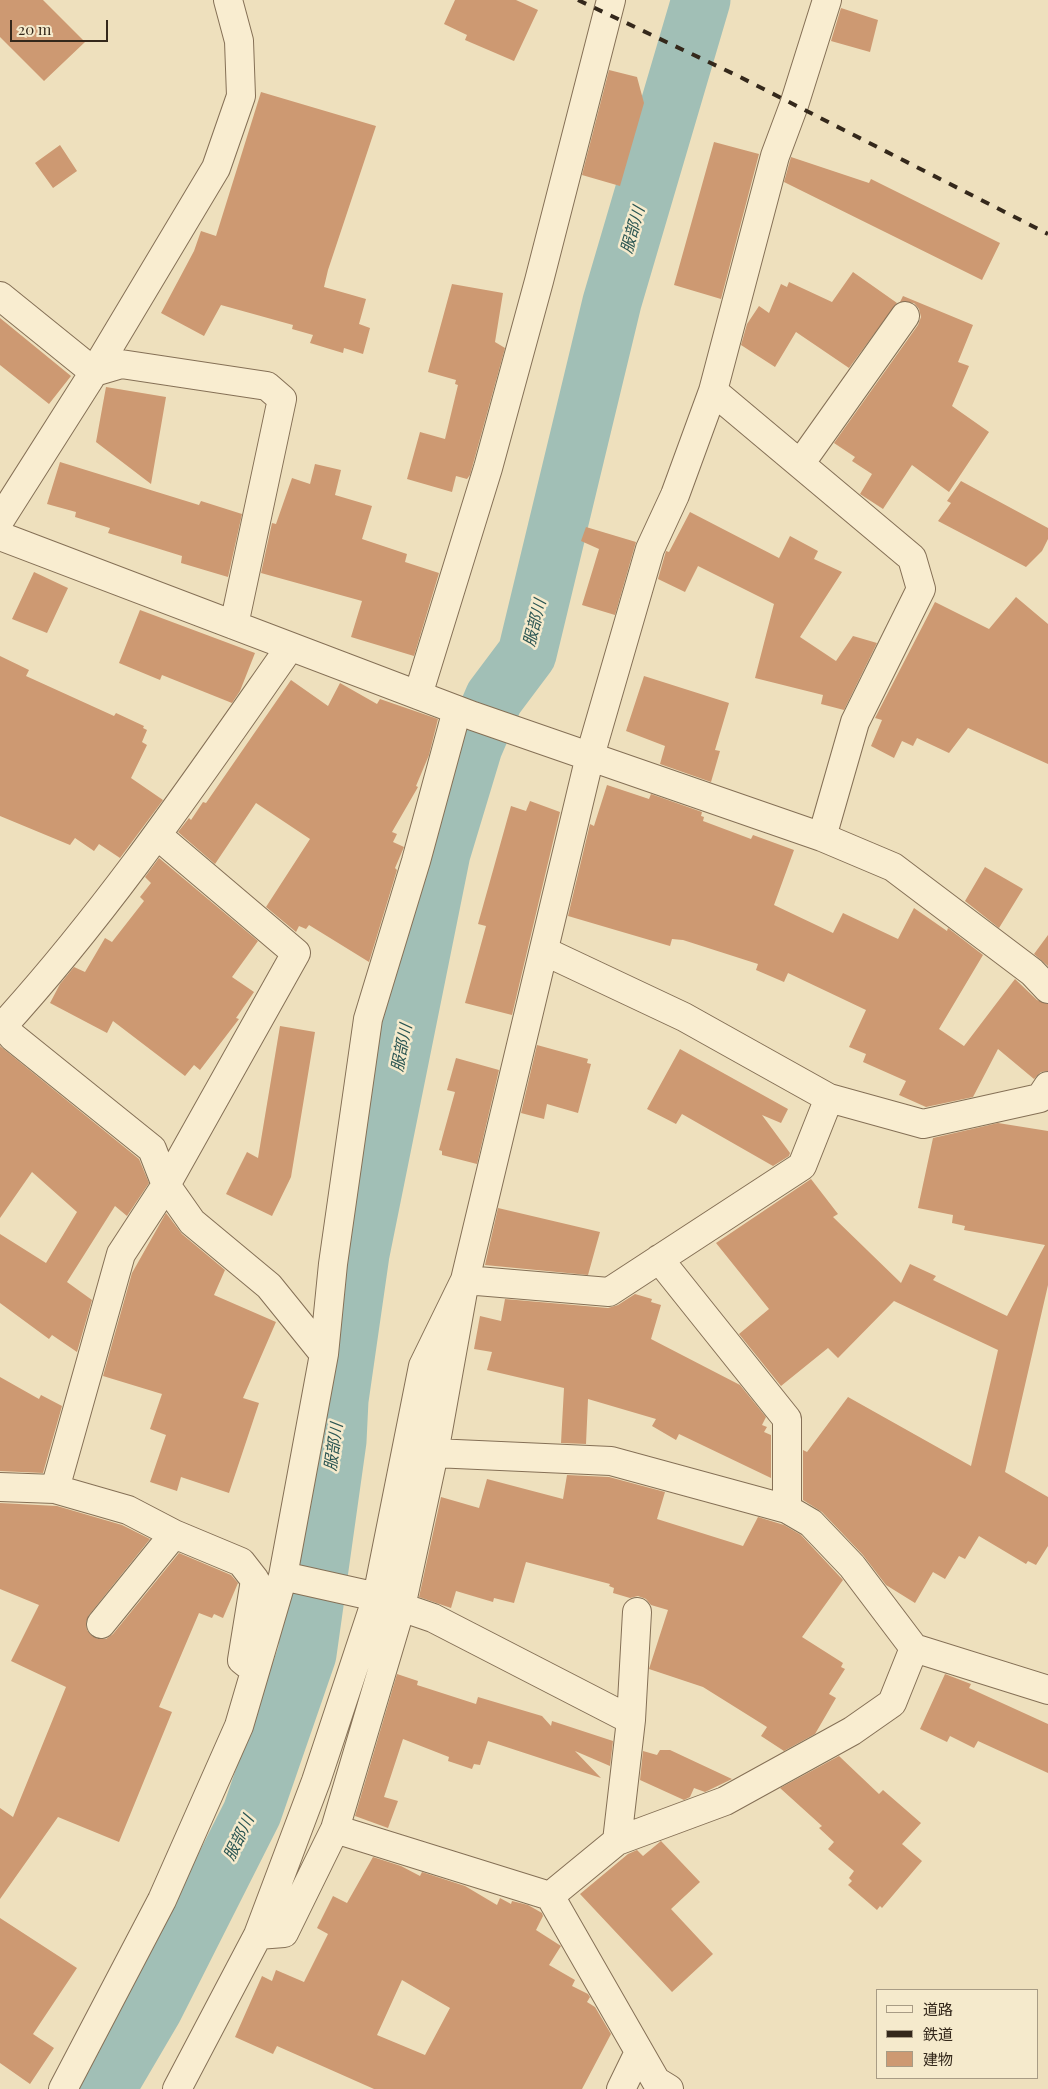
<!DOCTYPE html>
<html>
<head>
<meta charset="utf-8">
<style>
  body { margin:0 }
  #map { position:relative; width:1048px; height:2089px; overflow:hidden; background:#eee0bd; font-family:"Playfair Display","Noto Sans JP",serif }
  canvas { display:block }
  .legend { position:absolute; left:876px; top:1989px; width:162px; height:90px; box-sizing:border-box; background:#f5eacc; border:1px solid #a89c85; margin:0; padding:6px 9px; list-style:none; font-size:15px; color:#34281b }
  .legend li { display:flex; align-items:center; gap:10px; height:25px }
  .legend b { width:25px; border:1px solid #a89c85 }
  .scale { position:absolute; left:10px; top:20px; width:98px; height:22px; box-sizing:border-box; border:2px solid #34281b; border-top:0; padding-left:6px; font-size:15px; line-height:18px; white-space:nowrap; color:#34281b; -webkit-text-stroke:4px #f5eacc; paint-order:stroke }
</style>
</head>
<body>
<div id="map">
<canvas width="1048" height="2089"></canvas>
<ul class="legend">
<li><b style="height:6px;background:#f9edd0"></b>道路</li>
<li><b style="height:6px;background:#34281b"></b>鉄道</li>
<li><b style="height:14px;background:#cd9972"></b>建物</li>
</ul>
<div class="scale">20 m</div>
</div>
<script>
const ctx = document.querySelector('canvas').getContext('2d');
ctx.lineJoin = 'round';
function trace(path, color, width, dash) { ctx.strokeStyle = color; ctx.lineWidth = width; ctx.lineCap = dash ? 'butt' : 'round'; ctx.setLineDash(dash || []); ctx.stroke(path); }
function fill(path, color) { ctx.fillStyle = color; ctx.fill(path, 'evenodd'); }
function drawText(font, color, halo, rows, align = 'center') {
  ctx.font = font + ' "Playfair Display","Noto Sans JP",serif'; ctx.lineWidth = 5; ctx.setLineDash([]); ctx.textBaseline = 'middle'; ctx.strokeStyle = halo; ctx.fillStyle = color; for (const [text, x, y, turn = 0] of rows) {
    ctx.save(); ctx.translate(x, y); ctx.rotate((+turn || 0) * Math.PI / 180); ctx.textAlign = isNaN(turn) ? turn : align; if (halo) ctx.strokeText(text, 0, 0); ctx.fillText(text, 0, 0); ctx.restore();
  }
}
trace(new Path2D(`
  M106 2089 154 2007 252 1813 307 1654 337 1441 339 1400 360 1254 441 853 473 747 494 698 527 654 612 302 701 0`), '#a1bfb6', 59);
fill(new Path2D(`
  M0 0H43L85 42 44 81 0 37Z
  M455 0H516L538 10 514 61 465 40 467 35 444 24Z
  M841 8 878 20 870 52 831 41Z
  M609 70 637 77 644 103 620 186 582 175Z
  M261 92 376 126 328 270 324 287 366 299 359 324 370 328 363 354 344 348 343 353 310 343 313 335 292 329 293 325 221 305 204 336 161 313 194 251 201 231 216 236Z
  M714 142 759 154 721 299 674 285Z
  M60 145 77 171 53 188 35 163Z
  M791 157 869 183 871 179 1000 243 982 280 784 182Z
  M853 272 897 303 849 368 796 332 775 367 741 345 747 324 759 306 769 313 781 284 787 287 789 282 832 302Z
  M452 284 503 293 495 342 505 348 470 475 467 479 456 476 452 492 407 479 420 432 445 439 458 385 455 384 456 380 428 372Z
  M903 296 973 325 958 362 969 366 952 406 989 432 949 492 912 465 883 509 860 494 872 474 852 461 855 457 834 443 918 325 921 317 919 309 914 303 900 302Z
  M0 318 71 376 49 404 0 365Z
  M106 387 166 397 151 484 96 442Z
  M60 462 199 505 201 501 242 514 228 577 181 563 182 556 108 533 110 528 75 517 76 512 47 504Z
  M315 464 341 470 335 495 372 506 362 539 407 554 405 562 439 573 414 656 351 637 362 601 261 573 272 523 276 524 292 478 310 484Z
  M961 481 1048 528V539L1042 551 1026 567 938 521 951 503 947 501Z
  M690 512 779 558 790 536 818 551 814 559 842 572 800 637 836 661 853 636 877 643 844 710 821 704 823 695 755 678 774 604 698 566 685 592 658 579 666 551 669 552Z
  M586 527 636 542 615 615 582 605 599 549 581 541Z
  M34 572 68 588 47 633 12 619Z
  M1016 597 1048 624V764L968 728 949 753 917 738 913 746 902 741 894 758 871 746 882 720 875 718 935 602 989 629Z
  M140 610 255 653 240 691 232 703 162 675 160 680 119 663Z
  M0 656 29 670 26 676 114 716 116 713 144 726 143 728 147 730 142 742 147 745 131 778 163 800 120 858 99 844 94 851 75 838 70 845 0 816Z
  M644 676 729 703 715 750 720 751 711 782 660 764 665 746 626 731Z
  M291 680 328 706 340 683 377 704 380 699 438 719 429 755 416 786 418 787 392 832 397 834 393 842 404 847 395 868 397 870 369 962 309 925 306 929 299 926 296 932 266 907 310 839 256 803 215 864 178 832 189 818 191 820 203 802 206 803Z
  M607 785 649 799 651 794 702 812 701 816 704 817 703 821 751 839 753 835 794 850 774 905 833 933 843 913 898 939 914 908 947 931 948 928 983 955 939 1029 964 1046 1015 979 1037 1000 1048 1004V1071L1041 1072 1034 1079 998 1049 973 1097 926 1107 899 1095 906 1081 863 1062 866 1054 849 1047 866 1010 788 973 784 982 756 970 758 964 683 940 672 939 670 946 568 916 590 824 594 826Z
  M530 801 560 812 512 1015 465 1003 486 926 478 924 511 806 526 811Z
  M159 858 258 941 232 977 254 992 236 1018 239 1019 200 1070 194 1065 185 1076 113 1021 107 1033 50 1003 60 984 74 967 85 972 105 938 112 942 144 901 140 897 151 883 145 877Z
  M985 867 1023 889 999 928 965 901Z
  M1048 935V966L1034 954Z
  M280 1026 315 1032 291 1177 272 1216 226 1194 247 1152 258 1158Z
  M537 1045 588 1059 587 1063 591 1064 578 1113 547 1104 544 1119 521 1113Z
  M0 1046 139 1159 149 1183 127 1216 115 1206 67 1282 92 1300 77 1352 52 1335 49 1339 0 1303V1234L46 1263 77 1212 32 1172 0 1218Z
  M680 1049 788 1109 781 1123 762 1115 790 1153 789 1156 773 1166 682 1114 676 1124 647 1109Z
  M456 1058 499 1070 477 1164 442 1155V1151L439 1150 455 1092 447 1090Z
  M998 1123 1048 1131V1285L1005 1472 1048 1497V1546L1036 1565 1028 1561 1026 1564 979 1536 965 1559 959 1556 945 1579 933 1572 915 1603 886 1585 863 1555 822 1512 803 1500V1450L807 1452 848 1397 971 1466 998 1350 894 1301 838 1358 828 1348 781 1386 739 1334 769 1309 716 1243 811 1179 838 1214 833 1217 901 1283 910 1264 936 1276 933 1280 1007 1316 1045 1245 964 1230 965 1226 952 1223 953 1215 918 1208 933 1138Z
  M498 1208 600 1232 588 1275 485 1265Z
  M166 1213 182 1234 225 1270 214 1295 276 1322 243 1398 259 1403 229 1493 181 1477 177 1491 150 1482 166 1435 150 1429 162 1394 103 1376 132 1273Z
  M635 1294 652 1299 651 1302 661 1305 651 1339 740 1385 766 1417 762 1425 767 1427 764 1432 771 1435V1478L679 1434 676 1440 652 1426 656 1419 588 1399 586 1444 561 1443 564 1388 487 1370 492 1352 474 1349 480 1316 501 1321 505 1299 608 1308 618 1305Z
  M0 1377 39 1399 41 1395 62 1406 43 1473 0 1471Z
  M567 1475 609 1477 665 1492 657 1519 743 1546 758 1517 784 1525 801 1535 843 1580 802 1637 843 1663 841 1667 845 1669 829 1694 836 1698 815 1734 784 1751 761 1736 767 1727 703 1687 649 1669 668 1610 651 1605 646 1599 638 1596 630 1598 613 1593 614 1588 609 1586 610 1584 526 1562 514 1603 494 1598 493 1602 456 1591 451 1608 419 1597 441 1497 479 1508 487 1479 563 1499Z
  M0 1503 57 1506 122 1525 150 1539 89 1615 86 1622 87 1630 92 1636 98 1639H106L113 1634 179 1553 231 1575 238 1583 223 1618 214 1614 212 1618 199 1613 159 1707 172 1712 119 1842 58 1817 0 1899V1808L13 1817 66 1687 11 1661 39 1605 0 1589Z
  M397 1674 418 1681 417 1685 476 1704 478 1697 542 1716 551 1726 552 1721 613 1741 610 1766 575 1751 601 1778 488 1741 480 1765 474 1764 472 1769 448 1761 449 1757 403 1739 384 1797 398 1801 388 1828 355 1816Z
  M945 1674 971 1684 969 1688 1048 1724V1773L978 1741 974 1748 950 1736 947 1742 920 1729Z
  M660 1750H670L732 1779 705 1792 694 1788 690 1797 684 1800 640 1780 643 1751 657 1755Z
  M839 1756 879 1794 883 1790 921 1823 902 1844 922 1861 882 1908 880 1906 877 1910 848 1885 852 1881 849 1878 854 1871 828 1849 834 1842 819 1828 822 1826 780 1788Z
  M661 1841 700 1882 671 1909 713 1954 672 1992 580 1894 628 1854 637 1850 643 1856Z
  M373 1857 401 1866 420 1876 422 1872 465 1886 497 1905 500 1898 511 1904 512 1901 528 1905 542 1913 543 1916 536 1930 561 1946 549 1965 575 1980 572 1986 588 1994 590 1997 587 2002 595 2007 611 2034 582 2089H374L277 2046 273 2054 235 2037 262 1976 272 1981 276 1970 304 1982 328 1934 317 1928 333 1896 347 1903ZM402 1980 450 2008 425 2055 377 2035Z
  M0 1918 77 1968 33 2034 54 2048 30 2084 0 2063Z`), '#cd9972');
const minor = new Path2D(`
  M0 296 94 372 121 364 267 386 282 399 234 625
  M713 391 912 558 921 589 855 722 822 837
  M800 464 905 316
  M0 520 94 372 216 168 241 96 239 41 228 0
  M0 536 473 716 822 837 893 867 1032 972 1048 989
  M418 695 488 468 539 281 611 0
  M544 951 684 1017 829 1098 923 1124 1040 1098 1048 1086
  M3 1026 13 1037 152 1149 166 1185 192 1222 269 1286 324 1354
  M0 1029C108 911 198 778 290 647
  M659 1259 787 1419V1509
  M434 1453 611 1461 787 1509 811 1523 852 1566 914 1648 1048 1690
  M0 1487 55 1489 128 1510 174 1534 241 1562 255 1580 242 1660 247 1664
  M55 1489 121 1254 166 1185 296 953 157 835
  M283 1576 377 1597
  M401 1607 433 1618 631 1720
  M101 1624 174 1534
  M335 1829 550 1896 656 2081 669 2089
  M617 1841 631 1720 637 1612
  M550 1896 617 1841 725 1801 852 1731 892 1703 914 1648
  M258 1935 284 1933 335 1829 401 1607 434 1453 465 1280 609 1292 802 1166 829 1098
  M63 2089 162 1900 239 1726 283 1576 324 1354 333 1264 368 1019 416 861 457 710
  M177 2089 258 1935 316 1781 377 1597 423 1366 465 1280 590 756 650 549 675 495 713 391 775 156 794 105 827 0
  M621 2089 639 2052`);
trace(minor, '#857056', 30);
trace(minor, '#f9edd0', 28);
trace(new Path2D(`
  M578 0 738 76 1048 234`), '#34281b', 4, [9, 9]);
drawText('italic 16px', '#2a5552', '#f5eacc', [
  ["服部川",633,230,-74],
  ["服部川",535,623,-76],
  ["服部川",402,1048,-79],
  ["服部川",334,1447,-82],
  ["服部川",239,1838,-64]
]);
</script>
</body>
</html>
